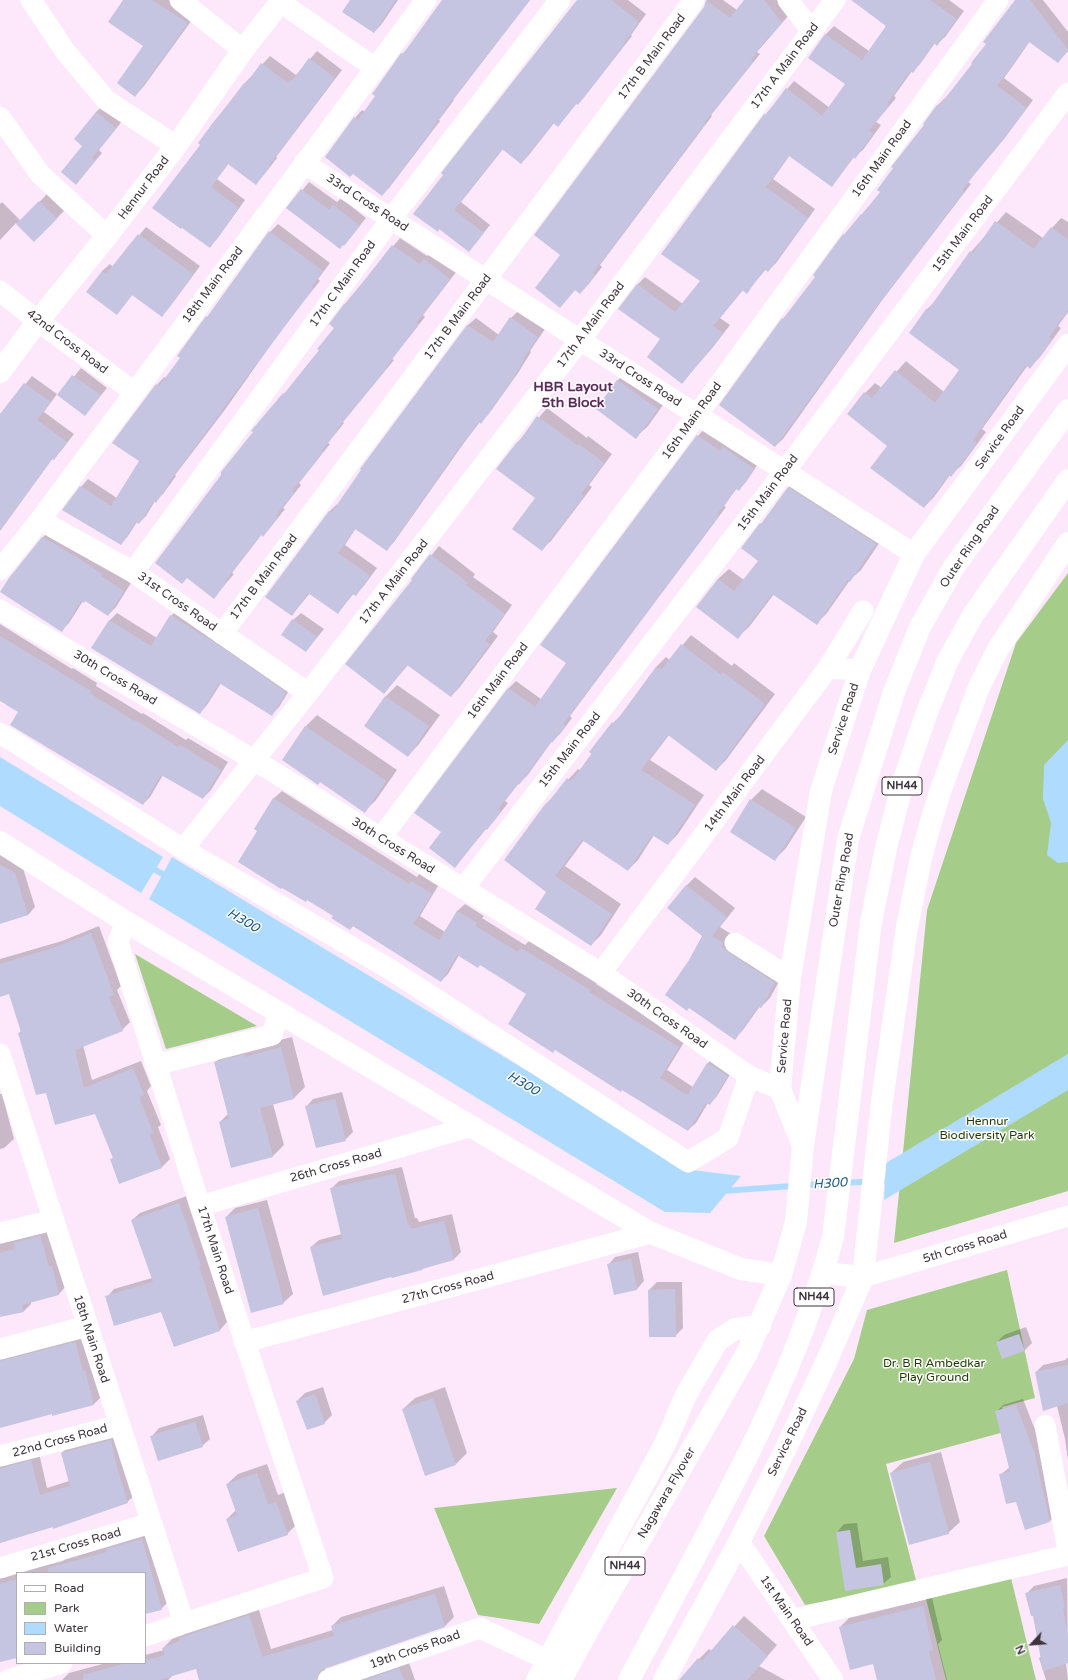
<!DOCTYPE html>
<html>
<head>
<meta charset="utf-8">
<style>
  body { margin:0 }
  #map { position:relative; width:1068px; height:1680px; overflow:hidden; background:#fce8fa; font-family:"Varela Round",sans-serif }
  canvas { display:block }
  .legend { position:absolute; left:16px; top:1572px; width:130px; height:92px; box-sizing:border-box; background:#fff; border:1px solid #b1aeb1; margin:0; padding:5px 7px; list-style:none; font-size:12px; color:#3d343c }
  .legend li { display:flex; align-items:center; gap:8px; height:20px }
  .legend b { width:20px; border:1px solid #b1aeb1 }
  .north { position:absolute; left:1012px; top:1624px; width:40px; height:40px; -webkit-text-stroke:3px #fff; paint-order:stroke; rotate:244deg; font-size:11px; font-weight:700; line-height:16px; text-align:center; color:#3d343c }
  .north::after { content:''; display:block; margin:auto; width:14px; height:18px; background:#3d343c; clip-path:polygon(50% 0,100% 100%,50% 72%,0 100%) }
</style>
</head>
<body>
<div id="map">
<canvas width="1068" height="1680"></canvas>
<ul class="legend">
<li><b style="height:5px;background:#fff"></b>Road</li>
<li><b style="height:11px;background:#a5cd89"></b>Park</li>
<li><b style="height:11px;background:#afdcfe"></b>Water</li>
<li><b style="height:11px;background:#c5c5e1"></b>Building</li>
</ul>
<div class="north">N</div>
</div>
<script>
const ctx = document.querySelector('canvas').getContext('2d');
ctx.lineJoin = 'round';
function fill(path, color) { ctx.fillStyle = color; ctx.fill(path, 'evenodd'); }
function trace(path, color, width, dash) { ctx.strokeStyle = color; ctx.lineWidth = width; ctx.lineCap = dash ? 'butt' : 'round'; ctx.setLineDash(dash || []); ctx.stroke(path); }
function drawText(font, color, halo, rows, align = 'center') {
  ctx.font = font + ' "Varela Round",sans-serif'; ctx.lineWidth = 3; ctx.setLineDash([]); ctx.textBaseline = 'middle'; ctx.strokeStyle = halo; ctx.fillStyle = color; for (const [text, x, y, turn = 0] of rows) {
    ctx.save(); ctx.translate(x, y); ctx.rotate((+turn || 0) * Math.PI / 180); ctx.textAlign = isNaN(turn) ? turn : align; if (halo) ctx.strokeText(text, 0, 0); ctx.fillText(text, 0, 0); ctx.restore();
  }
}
fill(new Path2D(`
  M1068 573V1191L894 1243 927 910 1016 643Z
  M135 954 257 1026 166 1049Z
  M1007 1270 1035 1398 1002 1407 1008 1431 886 1464 917 1584 805 1605 764 1536 854 1359 867 1310Z
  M617 1488 539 1624 478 1615 434 1508Z
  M1011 1578 1036 1680H946L926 1599Z`), '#a5cd89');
fill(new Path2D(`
  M1068 740V862L1058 863 1047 855 1051 823 1043 799 1044 765Z
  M0 757 163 857 141 893 0 806Z
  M172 857 692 1170 741 1176 710 1213 665 1212 149 899Z
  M1068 1054V1090L884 1200 886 1163Z`), '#afdcfe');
fill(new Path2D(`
  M124 0H177L197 13 144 86 135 96 145 46Z
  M352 0H398L381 25 374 32Z
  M444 0H530L453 100H454L439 120 440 121 389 188 382 195 353 173 326 157 355 118 362 110 365 112 377 96 402 54 410 46Z
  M578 0H628L646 14 631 35 632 36 585 96 578 104 577 103 558 126 554 123 528 156 521 163 503 149 461 202 490 225 469 251 440 228Z
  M707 0H723L737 10 745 0H777L789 15 757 52 760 54 711 115 712 116 600 265 602 267 588 285 580 293 576 289 560 306 561 255 705 8Z
  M852 0H949L964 11 945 37 937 44 935 43 920 64 913 71H912L894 96 896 98 876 122 881 125 863 150 854 157 839 177 832 185 790 155 773 179 815 209 776 263 768 271 766 269 747 292 743 290 720 318 730 325 713 347 682 383 637 285 645 277 683 304 701 281 765 115 794 81 830 108 846 84 809 58 826 34 834 26 869 51 887 25Z
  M1016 0H1043L1068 32V51L1058 62 1030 41 1019 57 1004 78 1033 100 1004 139 968 182 971 184 883 299 783 439 775 446 783 319 791 311 817 276 815 275 844 235 881 192 938 105 945 98 946 99 974 64Z
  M317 51 342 70 276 157 277 158 263 176 256 183 229 163 217 179 245 200 217 239 209 247 202 145 212 124 245 83 270 56 296 75Z
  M104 105 123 120 99 150 102 153 76 184 96 112Z
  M309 182 337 202 341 198 366 218 344 245 288 208Z
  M47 194 64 211 34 241 16 223 0 240V204L2 202 21 221Z
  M1006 212 1043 238 1061 218 1068 222V312L1058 326 1061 328 1040 357 1030 367 1028 365 982 429 986 432 961 466 950 475 934 497 924 507 888 445 865 393 875 383 882 388 906 361 944 392 960 369 910 333 927 309 938 299 971 252Z
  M278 224 330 263 318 279 320 281 287 322 224 411 175 475 176 476 163 494 155 501 146 516 139 523 137 522 128 536 121 544 81 487 88 479 117 498 141 461 157 385 164 377 166 378 270 232Z
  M146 227 200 266 169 308 162 315 133 294 117 314 102 271 110 264 113 267Z
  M400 238 427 256 432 252 457 271 423 315 425 317 392 359 394 360 343 422 344 423 328 443 330 444 299 483 301 485 283 508 285 509 270 528 263 535 262 534 232 573 234 574 214 597 284 394 320 350 335 328 344 305Z
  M518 311 545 329 530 351 531 352 518 373 488 415 480 422 466 440 394 542 386 550 356 528 345 545 377 568 363 587 355 595 354 593 338 613 310 593 292 615 266 597 330 511 337 504 338 505 362 470 361 469 468 325 476 318 499 335 511 318Z
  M81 368 107 388 85 415 59 395Z
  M629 369 668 398 648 426 636 437 597 409 618 380Z
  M32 376 57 394 44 412 74 434 61 451 53 458 0 531V413L1 414Z
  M547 408 587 438 588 436 612 454 589 485 592 487 551 541 542 549 536 498 517 443Z
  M705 428 760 461 746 482 739 489 737 488 724 506 726 507 570 716 572 718 560 734 552 741 527 776 519 783 505 801 508 803 494 821 486 829 455 867 442 832 416 813 509 688 516 681 541 699 567 663 698 436Z
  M799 477 886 533 861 570 850 580 827 613 817 623 774 594 749 627 738 637 698 607 718 579 729 569 744 580 759 561 761 524 768 517 788 488Z
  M50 530 131 583 116 607 108 615 86 600 83 601 69 623 62 630 42 538Z
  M439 546 475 574 473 577 512 605 493 632 498 636 459 688 451 696 408 665 384 693 414 580 412 579Z
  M179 608 293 684 279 707 272 714 221 683 207 705 200 713 109 621 117 613 157 638 171 616Z
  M301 613 324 629 306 651 293 620Z
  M0 624 72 669 73 668 97 683 96 686 142 714 143 713 186 740 188 738 228 762 211 790 203 798 163 775 150 797 143 804 20 712 0 700Z
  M691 635 732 666 734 663 775 694 726 760 716 770 669 735 650 760 704 795 678 834 668 844 654 835 638 860 628 870 584 840 565 866 621 904 601 935 591 945 548 892 546 804 578 769 580 770 613 723 623 713 656 667 666 657 670 660Z
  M397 685 440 715 419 744 408 756 365 726 386 696Z
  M317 715 397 770 376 800 364 812 320 781 284 759 306 726Z
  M762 789 806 817 786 848 775 859 751 800Z
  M282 791 417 877 419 874 438 886 420 916 445 932 457 911 465 904 484 916 482 918 525 945 529 941 596 983V984L624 1002 686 1039 667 1070 693 1087 708 1063 715 1056 734 1068 717 1096 710 1104 708 1103 696 1123 688 1130 527 994 480 964 459 955 448 974 441 981 353 926 350 929 334 915 255 829 274 798Z
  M0 854 22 865 35 907 28 915 0 923Z
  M695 877 735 908 720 927 731 934 783 974 770 998 761 1007 760 1006 743 1030 735 1038 690 961 703 936 686 886Z
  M99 926 121 986 117 990 130 1022 122 1030 83 1045 92 1080 141 1061 151 1086 147 1091 161 1125 158 1127 170 1159 162 1167 120 1183 111 1160 113 1157 96 1113 47 1091 19 1033 21 1031 9 993 0 992V959L62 941Z
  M292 1037 305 1087 294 1098 273 1104 284 1145 272 1157 220 1122 228 1114 215 1063 226 1051 256 1046Z
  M342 1092 353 1132 345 1140 306 1107 313 1099Z
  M0 1094H2L14 1139 4 1148 0 1149Z
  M402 1167 415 1218H417L419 1222 452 1214 461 1252 454 1259 424 1267 422 1270 311 1247 319 1240 342 1234 331 1189 339 1181Z
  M187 1196 227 1322 220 1330 174 1346 162 1311 107 1297 114 1289 152 1278 132 1220 140 1213Z
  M267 1200 293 1294 283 1303 226 1217 235 1208Z
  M47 1229 66 1286 59 1294 31 1301V1304L24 1311 0 1316V1242Z
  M638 1252 644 1281 637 1289 615 1294 608 1265 615 1257Z
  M657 1282H682L683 1328 675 1336 649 1290Z
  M1026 1327 1032 1343 1024 1351 997 1342 1004 1335Z
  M82 1335 101 1397 94 1404 53 1415 52 1413 0 1427V1351Z
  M1068 1357V1460L1065 1439 1057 1406 1036 1372 1043 1365 1065 1360Z
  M323 1387 332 1415 324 1423 297 1401 305 1393Z
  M445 1387 467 1453 456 1464 403 1409 415 1398Z
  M1023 1399 1041 1445 1057 1514 1050 1521 1017 1501 1000 1475 1010 1467 996 1412 1003 1405Z
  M203 1415 210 1439 202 1446 152 1436 159 1428Z
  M118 1433 135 1495 127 1502 0 1543V1463L39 1453 47 1488 69 1481 62 1453 70 1445Z
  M941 1452 960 1522 948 1533 891 1473 903 1462Z
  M267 1464 278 1495 286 1492 297 1524 287 1534 227 1519 236 1510 227 1484 238 1474Z
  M857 1523 863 1561 888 1557 891 1577 883 1584 846 1590 837 1532 844 1524Z
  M151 1531 170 1600 161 1609 145 1613V1573H17V1657L0 1660V1577L63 1561 67 1557Z
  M1067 1578 1068 1662 1066 1663 1068 1680H1046L1039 1658 1042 1656 1034 1615 1026 1594 1034 1586Z
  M444 1586 454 1617 445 1626 325 1667V1674L329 1680H200L197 1667 173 1675 168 1680H62L69 1673 106 1663H145V1655L164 1650 163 1648 172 1639 183 1635 189 1629 258 1607 271 1649 333 1630 332 1626 341 1617Z
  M932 1598 942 1640 938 1644 947 1680H878L874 1663 840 1627 849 1618Z
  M744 1616 777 1645 759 1666 785 1680H681L699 1659 709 1649 712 1651Z
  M408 1660 415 1680H350Z`), '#0003');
trace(new Path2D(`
  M148 866 170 878
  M844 1183 893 1180
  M722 1191 835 1183`), '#afdcfe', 6);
fill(new Path2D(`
  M123 0H152L188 23 135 97 117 83 143 46 108 22Z
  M350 0H396L374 33 342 12Z
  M442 0H530L446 108H447L432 128 433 129 382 196 353 174 350 177 325 157 354 117 358 120 375 96 372 94 387 73 401 53 403 54Z
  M577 0H611L639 22 624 43 625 44 578 105 576 104 558 127 553 123 521 164 502 149 454 210 484 233 469 252 439 229 438 232 413 214 443 175 441 173Z
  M706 0 730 18 744 0H764L782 23 770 37 769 36 751 60 753 62 704 123 705 124 593 273 595 275 580 294 575 290 560 308 535 288 560 255 534 235 704 7Z
  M851 0H930L957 19 937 46 934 43 913 73 910 71 887 104 889 106 869 130 873 134 855 159 853 157 832 187 789 156 766 187 808 218 768 272 764 269 747 294 742 290 713 326 723 333 682 384 647 357 660 339 618 309 637 284 675 312 700 281 661 254 764 114 766 115 786 88 822 116 845 84 808 58 825 34 862 60 886 26Z
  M1015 0H1030L1068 50 1058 63 1029 42 1012 65 997 86 1027 108 997 147H996L962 190 964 192 876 308 775 447 719 405 782 318 783 319 815 277 813 275 843 234 844 235 861 214 862 215 880 192 877 190 893 168 891 167 924 125 923 124 937 105 939 106 972 64 971 63 986 44 983 42Z
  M309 58 335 78 269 165 270 166 256 185 228 164 211 187 239 208 210 248 182 228 181 229 152 208 200 145 198 143 212 124H213L244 83 246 84 261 63 288 83 290 80 292 81Z
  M96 112 116 128 92 158 95 161 76 185 61 172 82 146 74 139Z
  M301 189 329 210 333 205 360 226 344 246 343 245 340 249 286 208Z
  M39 201 57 219 34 242 16 224Z
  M995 221 1034 249 1051 227 1068 240V310L1049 337 1052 339 1030 369 1026 365 973 440 977 443 951 477 949 475 924 508 870 468 887 446 847 414 864 392 872 398 895 370 935 403 959 370 909 333 926 309 928 310 970 251 973 253Z
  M269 231 323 271 311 287 313 289 231 398 216 419 168 483 169 484 156 503 154 501 139 524 136 522 121 545 62 510 80 486 111 506 139 461 112 443 156 384 159 386 180 358 177 356 206 316 207 317Z
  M138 234 193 274 162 317 132 295 117 315 86 292 102 271 106 274Z
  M392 245 420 264 424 259 450 279 416 323 419 324 386 367 387 368 336 430 337 431 322 451 323 452 292 491 294 493 276 515 278 517 263 537 261 535 225 581 227 582 214 599 187 578 182 584 155 563 221 475V472L253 432 251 431 283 393 284 394 319 350 317 349 334 328 329 324 344 304 345 305Z
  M510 317 538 337 523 359 524 360 511 382 481 424 479 422 464 443 463 442 387 551 355 529 338 553 370 576 356 596 352 594 338 614 308 593 292 616 265 597 329 511 332 512 361 470 360 469 467 325 493 342Z
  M72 375 101 395 85 416 57 395Z
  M617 380 658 409 636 439 596 409Z
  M24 383 51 402 37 420 67 442 54 460 52 459 0 530V414Z
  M537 416 578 446 579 444 604 463 581 494 584 496 542 551 512 529 535 498 496 469 517 442 518 443Z
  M697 435 720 451 723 447 754 469 739 491 736 489 717 514 720 515 563 724 565 726 552 743 551 742 519 785 518 784 498 809 501 811 487 830 485 829 455 868 429 848 441 832 414 813 508 688 535 707 566 663 540 645Z
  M788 487 876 544 850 582 848 580 817 625 772 594 738 639 696 607 718 579 734 591 758 561 741 548 760 523 761 524Z
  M42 537 78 558 102 574 101 576 124 591 108 616 85 601 84 603 81 601 62 632 0 592 9 578Z
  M430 554 468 583 466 585 505 614 485 641 490 644 451 697 407 665 384 694 345 664 412 580 411 579Z
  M170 615 217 644 286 692 272 716 219 683 200 714 91 648 109 620 151 646Z
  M292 619 317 637 306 652 281 635Z
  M0 636 91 691 89 693 134 721 135 720 178 747 180 745 221 770 203 799 161 775 143 805 10 725 18 712 0 701Z
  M681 644 721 675 723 672 765 704 716 771 668 735 641 770 695 805 668 845 652 835 628 871 582 840 555 876 612 914 591 946 535 909 546 892 504 860 546 803 547 804 567 778 571 781 592 754 589 752 612 722 614 724 656 667 661 670Z
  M385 696 429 726 408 757 364 726Z
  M305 726 386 781 365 813 320 782 318 785 282 760Z
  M273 798 409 884 411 881 432 894 413 924 439 940 457 911 477 923 475 926 518 952 521 948 590 990 589 992 616 1009 679 1047 660 1078 685 1094H688L707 1063 728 1076 710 1105 706 1103 688 1131 622 1090 621 1092 555 1050 553 1053 508 1024 526 994 480 965 478 968 457 955 441 982 353 926 350 930 331 918 333 916 307 900 306 902 282 888 281 889 238 862 257 831 254 829Z
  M750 799 796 828 775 861 730 832Z
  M0 865 15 873 28 915 0 924Z
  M686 885 727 917 712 936 723 943 721 946 729 953 775 983 761 1008 758 1007 735 1040 689 1008 687 1011 665 995 689 960 702 936 667 908Z
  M91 933 114 995 109 997 123 1031 75 1050 84 1088 133 1068 144 1095 139 1097 153 1133 150 1135 162 1168 119 1184 110 1159 113 1158 95 1114 55 1125 46 1093 36 1095 18 1033 21 1032 9 994 0 997V964L53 948Z
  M281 1047 294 1099 260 1108 273 1157 231 1168 219 1122 229 1119 214 1062 245 1054V1057Z
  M335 1099 346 1141 316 1148 305 1106Z
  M395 1174 408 1225H410L411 1229 444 1221 454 1260 422 1269V1270L392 1278 391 1277 323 1296 310 1247 342 1239 330 1188Z
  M179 1203 201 1266 199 1267 209 1298 220 1331 174 1347 161 1312 114 1326 105 1296 153 1282 131 1220Z
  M258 1208 284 1304 251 1313 225 1217Z
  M40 1236 49 1267 52 1266 59 1295 22 1305 24 1312 0 1317V1253L15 1249 14 1243Z
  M631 1259 637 1290 614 1295 607 1264Z
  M675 1289 676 1337H649L648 1290Z
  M1019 1334 1025 1351 1002 1359 996 1342Z
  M75 1342 83 1371H85L94 1405 52 1416V1414L0 1428V1361Z
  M1068 1365V1403L1043 1411 1035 1372Z
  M315 1394 325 1424 307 1430 296 1401Z
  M433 1398 456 1465 425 1476 402 1409Z
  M1016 1405 1034 1452 1050 1522 1025 1530 1016 1502 1006 1504 999 1474 1010 1472 995 1411Z
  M195 1422 203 1447 158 1461 150 1436Z
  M111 1440 117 1468 128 1503 53 1529V1527L0 1543V1469L31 1460 40 1495 70 1486 61 1453Z
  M930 1462 949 1534 909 1545 890 1473Z
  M257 1473 268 1505 276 1502 288 1535 238 1552 226 1519 237 1515 226 1484Z
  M850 1530 856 1568 881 1564 884 1585 845 1591 836 1532Z
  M142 1539 162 1610 145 1614V1573H48V1568L107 1552 106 1549Z
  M17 1579V1658L0 1662V1584Z
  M1060 1585 1065 1608 1063 1609 1068 1637V1663L1043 1671 1033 1616H1031L1025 1593Z
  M435 1594 445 1627 324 1669 319 1672 316 1680H199L196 1669 159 1680H83V1675L127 1663H145V1661L165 1655 162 1648 180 1641 179 1638 249 1615 262 1657 334 1636 331 1626Z
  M923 1606 933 1650 929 1651 936 1680H877L873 1664 850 1670 839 1627Z
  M733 1625 768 1656 747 1680H679L698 1658 702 1661Z
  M399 1668 404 1680H365Z`), '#c5c5e1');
trace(new Path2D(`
  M31 0 65 51 106 100 176 146
  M180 0 243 50
  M788 0 811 30
  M280 2 375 68
  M0 117 40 174 107 236
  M304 163 914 554
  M0 291 38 321 134 392
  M40 520 133 572 308 693
  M0 570 40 520 426 0
  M133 572 391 219 560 0
  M0 610 254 760 601 973 749 1076 780 1089
  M222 634 694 0
  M828 668 860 670
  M0 733 183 849 388 968 688 1162 728 1138 749 1076
  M381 838 697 415 998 0
  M183 849 308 693 580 340 835 0
  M463 889 785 471 1068 93
  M126 922 118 942 200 1206 323 1578 145 1636
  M735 943 790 978
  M601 973 828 668 863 611
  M0 1054 184 1623
  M155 1065 272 1035 279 1012
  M200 1206 472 1126
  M0 1233 53 1220
  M863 1277 1068 1216
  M244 1342 651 1233
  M0 1349 88 1326
  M1045 1425 1068 1550
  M0 1456 120 1425
  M739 1542 833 1680
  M0 1568 151 1523
  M792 1620 1068 1555
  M8 1680 62 1663
  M328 1680 480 1628 548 1660`), '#fff', 21);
trace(new Path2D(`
  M0 372 38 321 107 236 176 146 243 50 282 0
  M0 842 126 922 651 1233 741 1269 781 1275
  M803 1146 780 1089 790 978 821 791 860 670 914 554 1068 345
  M537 1680 665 1444 686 1395 718 1340 735 1329 760 1326
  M664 1680 739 1542 786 1448 824 1367 863 1277 882 1101 907 927 921 858 930 825 941 789 979 687 998 649 1068 543`), '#fff', 22);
trace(new Path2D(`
  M823 1273 863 1277
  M561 1680 587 1632 747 1353 781 1275 796 1222 803 1146 848 839 894 692 920 627 954 567 1068 410
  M629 1680C704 1537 791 1394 833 1237L871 922 886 848 903 782 926 715 948 660 973 615 1068 480`), '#fff', 22);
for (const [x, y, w] of [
  [902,786,40],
  [814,1297,40],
  [625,1566,40]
]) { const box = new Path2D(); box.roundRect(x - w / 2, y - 9, w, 18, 3); ctx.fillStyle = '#fff'; ctx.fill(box); trace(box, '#3d343c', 1); }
drawText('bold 11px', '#3d343c', null, [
  ["NH44",902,786],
  ["NH44",814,1297],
  ["NH44",625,1566]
]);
drawText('12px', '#3d343c', '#fff', [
  ["17th B Main Road",652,57,-53],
  ["17th A Main Road",785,66,-53],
  ["16th Main Road",882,159,-54],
  ["Hennur Road",144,188,-53],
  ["33rd Cross Road",367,203,33],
  ["15th Main Road",963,234,-53],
  ["17th C Main Road",343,284,-54],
  ["18th Main Road",213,285,-53],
  ["17th B Main Road",458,317,-53],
  ["17th A Main Road",591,325,-53],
  ["42nd Cross Road",67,342,37],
  ["33rd Cross Road",640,378,33],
  ["16th Main Road",692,421,-54],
  ["Service Road",1000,438,-54],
  ["15th Main Road",768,493,-53],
  ["Outer Ring Road",970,547,-56],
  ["17th B Main Road",264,577,-53],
  ["17th A Main Road",394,582,-52],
  ["31st Cross Road",177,602,35],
  ["30th Cross Road",115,678,31],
  ["16th Main Road",498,681,-53],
  ["Service Road",844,719,-72],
  ["15th Main Road",570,750,-52],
  ["14th Main Road",735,794,-53],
  ["30th Cross Road",393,846,32],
  ["Outer Ring Road",842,880,-80],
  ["30th Cross Road",667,1019,35],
  ["Service Road",785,1036,-85],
  ["26th Cross Road",336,1166,-16],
  ["5th Cross Road",965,1247,-17],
  ["17th Main Road",215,1250,72],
  ["27th Cross Road",448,1288,-15],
  ["18th Main Road",91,1339,72],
  ["22nd Cross Road",60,1441,-15],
  ["Service Road",788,1442,-64],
  ["Nagawara Flyover",667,1493,-60],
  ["21st Cross Road",76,1545,-16],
  ["1st Main Road",786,1611,55],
  ["19th Cross Road",415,1650,-19]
]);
drawText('12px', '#1d3802', '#fff', [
  ["Hennur",987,1122],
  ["Biodiversity Park",987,1136],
  ["Dr. B R Ambedkar",934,1364],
  ["Play Ground",934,1378]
]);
drawText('italic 13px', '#20597e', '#fff', [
  ["H300",243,921,30],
  ["H300",523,1084,30],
  ["H300",830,1184,-4]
]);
drawText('bold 14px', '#5b295a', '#fff', [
  ["HBR Layout",573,387],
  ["5th Block",573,403]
]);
</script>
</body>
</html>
